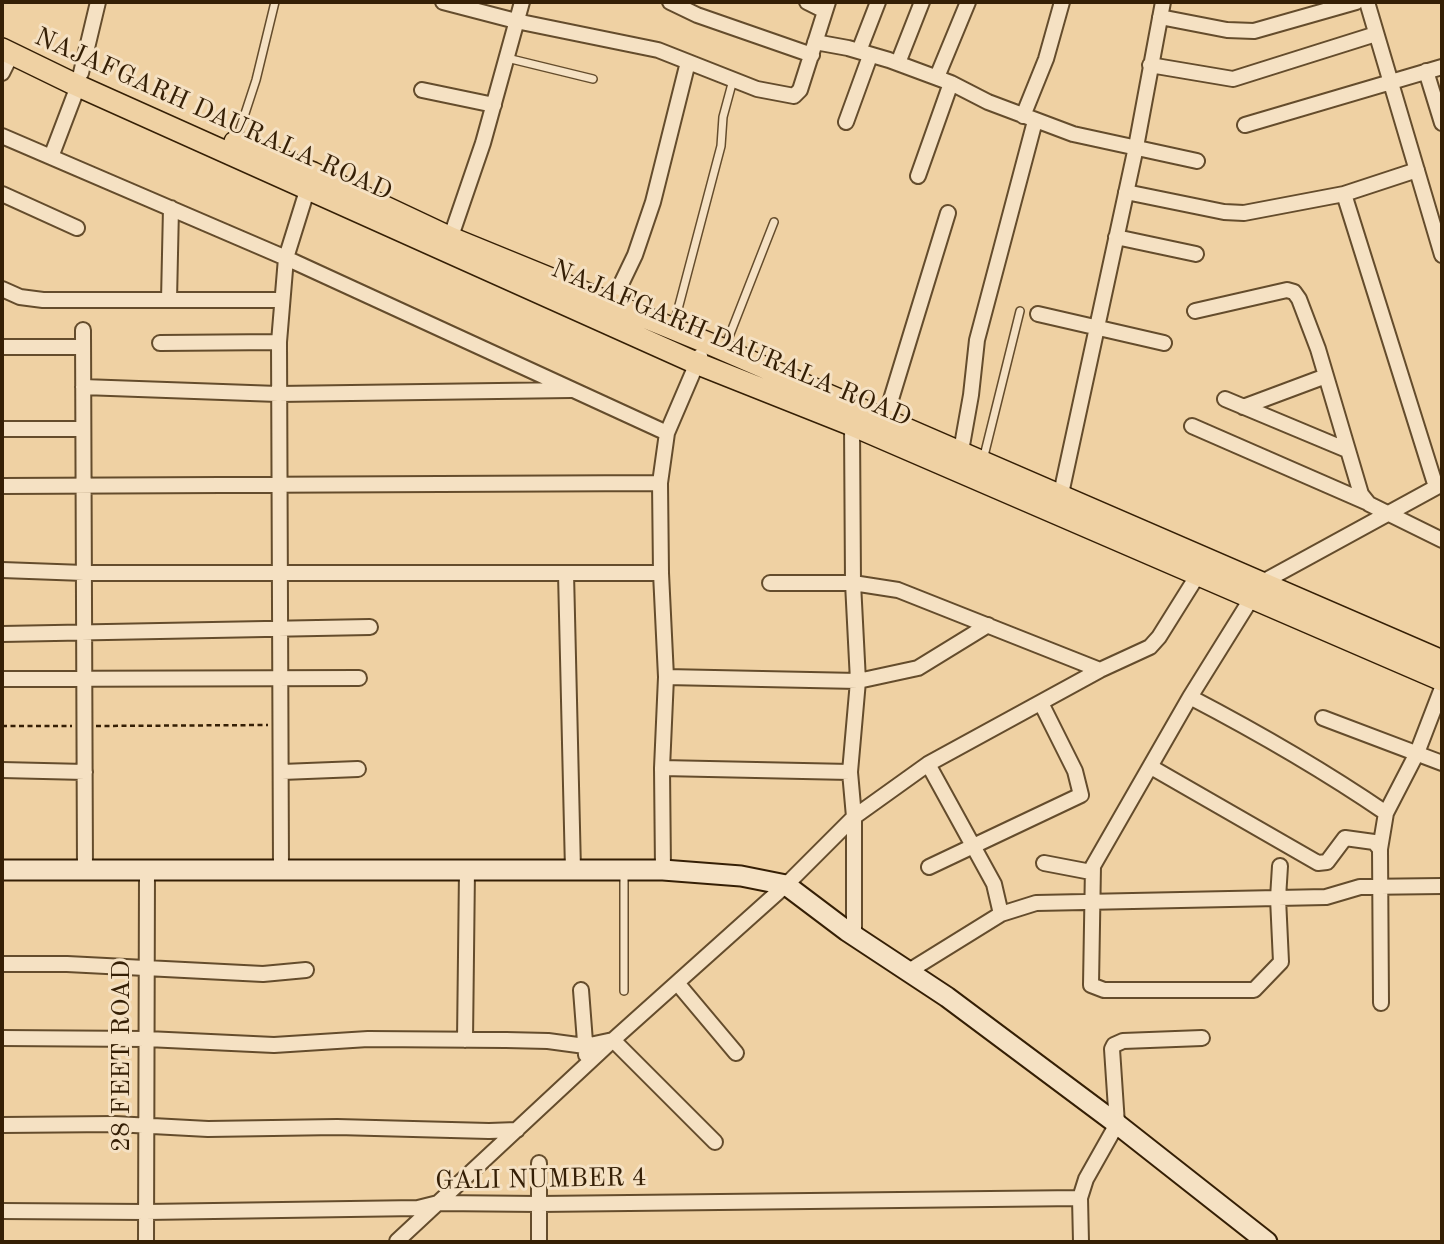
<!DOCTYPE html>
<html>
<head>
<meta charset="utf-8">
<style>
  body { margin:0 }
  #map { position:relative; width:1444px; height:1244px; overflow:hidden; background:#efd1a3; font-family:"Old Standard TT",serif }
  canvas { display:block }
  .frame { position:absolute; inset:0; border:4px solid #351f05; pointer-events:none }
</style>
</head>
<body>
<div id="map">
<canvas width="1444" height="1244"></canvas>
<div class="frame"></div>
</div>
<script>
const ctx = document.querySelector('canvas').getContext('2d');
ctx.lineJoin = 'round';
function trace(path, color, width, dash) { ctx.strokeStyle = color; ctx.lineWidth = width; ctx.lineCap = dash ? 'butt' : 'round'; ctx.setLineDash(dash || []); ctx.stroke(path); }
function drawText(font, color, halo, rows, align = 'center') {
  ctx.font = font + ' "Old Standard TT",serif'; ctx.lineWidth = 6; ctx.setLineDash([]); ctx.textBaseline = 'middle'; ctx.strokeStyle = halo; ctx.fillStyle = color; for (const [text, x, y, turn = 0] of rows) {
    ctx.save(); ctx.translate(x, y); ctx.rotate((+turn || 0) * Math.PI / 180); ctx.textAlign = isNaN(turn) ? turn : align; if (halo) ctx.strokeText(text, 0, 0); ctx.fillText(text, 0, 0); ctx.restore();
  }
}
const lane = new Path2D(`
  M507 58 593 79
  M236 141 256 80 275 2
  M673 328 721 146 723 117 733 80
  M725 347 774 222
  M983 460 1020 311
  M624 871V991`);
const street = new Path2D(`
  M443 2 516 21 658 50 757 89 794 96 800 90 828 2
  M670 2 697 15 812 55
  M807 2 825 11
  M1367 2 1442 255
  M1160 17 1227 30 1254 31 1356 2
  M815 42 848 48 889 60 951 83 988 102 1073 134 1197 161
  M859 51 878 2
  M898 63 922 2
  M1150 65 1233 79 1376 34
  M1426 71 1442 123
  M2 73 11 55
  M81 73 98 2
  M937 77 968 2
  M422 90 494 105
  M1023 116 1046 59 1062 2
  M846 122 870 56
  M1245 125 1442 67
  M2 136 286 258 667 433
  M51 157 78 86
  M918 176 951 83
  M1126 192 1224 212 1244 213 1344 194 1417 170
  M2 194 77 228
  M1344 194 1436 487
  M1116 237 1196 254
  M448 245 483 143 522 2
  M2 289 20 297 43 300H282
  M169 300 171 208
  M612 303 635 255 653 202 688 62
  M1195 311 1287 290 1294 292 1299 299 1318 349 1361 494 1369 504 1442 540
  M1038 314 1164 343
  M83 330 85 870
  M160 343 279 342
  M2 347H83
  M83 387 278 394 571 390
  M1225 399 1347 450
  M1243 407 1326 376
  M885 419 948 213
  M852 425 853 583 858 681 850 772 854 817V936
  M1192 426 1366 502
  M2 429H83
  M961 451 971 395 977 340 1035 121
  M2 486 660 483
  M1059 503 1136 147 1163 2
  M2 570 84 573H661
  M566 573 573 870
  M770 583H853L898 590 1100 670
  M2 634 370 627
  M666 677 858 681 918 668 988 625
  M2 679 359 678
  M1190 697C1257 732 1323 770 1386 813
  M1323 718 1442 763
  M928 764 994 884 1001 914
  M1151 767 1318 863 1327 862 1345 838 1374 842 1380 849 1381 1003
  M662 768 850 772
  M2 770 85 772
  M282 772 358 769
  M1380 849 1386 813 1417 753 1442 688
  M1044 863 1091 872
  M1280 866 1278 898 1281 962 1254 990H1104L1091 985 1093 866 1190 697 1261 583 1442 484
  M929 867 1081 795 1075 771 1041 703
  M281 870 279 342 286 258 310 181
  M663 870 662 768 666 677 661 573 660 483 667 433 700 356
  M2 964H67L263 974 306 970
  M909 971 1001 914 1036 903 1326 897 1360 887 1442 886
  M678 984 736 1053
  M581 990 586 1055
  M2 1038 147 1039 274 1045 368 1039 506 1040 548 1041 585 1046 613 1040 715 1142
  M465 1040 467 870
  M2 1125 115 1124 208 1129 337 1127 489 1131 517 1130
  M539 1163V1242
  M2 1211 146 1212 418 1208 438 1203 539 1204 1080 1198
  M397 1241 613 1040 786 885 854 817 928 764 1100 670 1150 647 1159 637 1199 573
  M146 1242 147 870
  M1081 1242 1080 1198 1086 1179 1117 1124 1112 1049 1114 1045 1123 1041 1202 1038`);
const secondary = new Path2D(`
  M2 870H663L741 876 786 885 847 931 947 997 1117 1124 1267 1242`);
const primary = new Path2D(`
  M2 49 74 84 696 363 852 425 1442 680
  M235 142 313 173 451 238 708 343 1442 661`);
trace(lane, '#644c2c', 10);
trace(street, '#644c2c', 18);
trace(secondary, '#351f05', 23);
trace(primary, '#351f05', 24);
trace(new Path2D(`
  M2 726H72
  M96 726 268 725`), '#351f05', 2.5, [5, 3.5]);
trace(lane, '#f5e1c3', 7);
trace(street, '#f5e1c3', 14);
trace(secondary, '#f5e1c3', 19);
trace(primary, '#efd1a3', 21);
drawText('26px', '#351f05', '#f5e1c3', [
  ["NAJAFGARH DAURALA ROAD",213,115,24],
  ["NAJAFGARH DAURALA ROAD",731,344,23],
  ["28 FEET ROAD",122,1056,-90],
  ["GALI NUMBER 4",541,1180,-1]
]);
</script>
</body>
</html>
